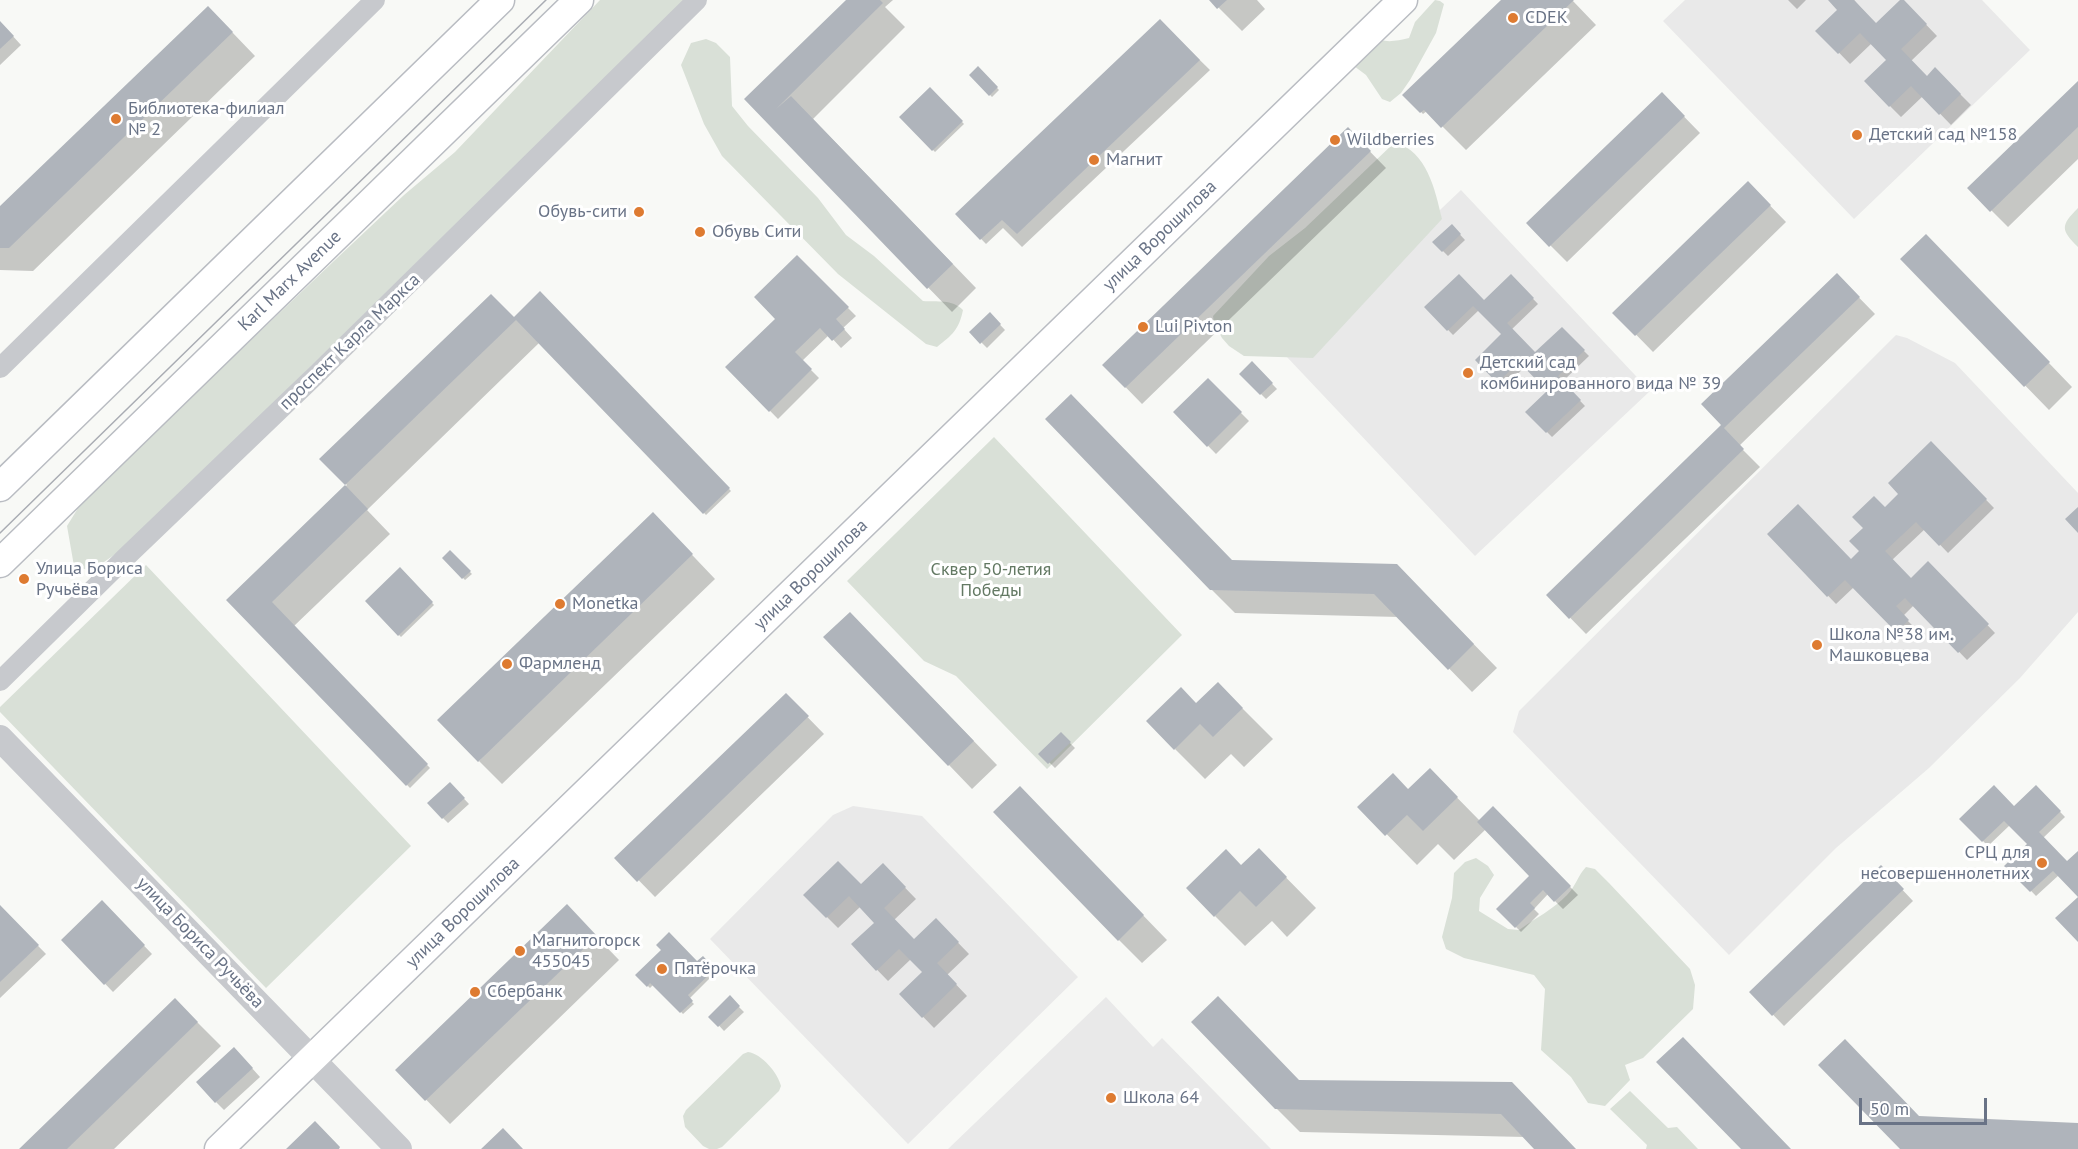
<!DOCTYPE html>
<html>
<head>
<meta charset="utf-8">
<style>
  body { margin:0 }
  #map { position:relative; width:2078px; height:1149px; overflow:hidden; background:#f8f9f6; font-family:"PT Sans",sans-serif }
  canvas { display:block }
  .scale { position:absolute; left:1859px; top:1098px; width:128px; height:27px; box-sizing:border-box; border:3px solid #697386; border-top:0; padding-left:8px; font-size:18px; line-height:21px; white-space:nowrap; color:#697386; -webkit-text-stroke:4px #fff; paint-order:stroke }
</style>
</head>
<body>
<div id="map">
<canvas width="2078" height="1149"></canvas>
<div class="scale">50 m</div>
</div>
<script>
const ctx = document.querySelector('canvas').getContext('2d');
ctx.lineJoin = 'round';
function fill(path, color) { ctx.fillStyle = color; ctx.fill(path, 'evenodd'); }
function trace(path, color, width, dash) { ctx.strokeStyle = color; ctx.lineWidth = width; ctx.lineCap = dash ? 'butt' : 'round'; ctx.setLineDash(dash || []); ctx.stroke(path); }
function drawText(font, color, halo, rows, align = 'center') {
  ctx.font = font + ' "PT Sans",sans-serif'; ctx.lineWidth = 6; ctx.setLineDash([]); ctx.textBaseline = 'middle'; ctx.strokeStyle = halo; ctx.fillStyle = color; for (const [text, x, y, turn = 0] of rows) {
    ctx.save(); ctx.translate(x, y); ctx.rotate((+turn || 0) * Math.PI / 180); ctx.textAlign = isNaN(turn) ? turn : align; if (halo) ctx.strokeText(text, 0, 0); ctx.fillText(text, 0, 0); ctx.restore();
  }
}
fill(new Path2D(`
  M1685 0H1982L2030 50 1854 219 1663 21Z
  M1461 190 1650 391 1475 556 1286 356Z
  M1896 335 1907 338 1955 363 2078 493V612L2020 678 1929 768 1836 848 1729 955 1513 732 1519 711Z
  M853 806 922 816 1078 977 908 1144 710 939 833 815Z
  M1106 997 1153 1047 1162 1038 1271 1149H948Z`), '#e9e9e9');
fill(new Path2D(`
  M600 0H684L130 544 91 571 74 566 67 526 83 500 335 260 404 195 455 152Z
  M1435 0 1440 1 1444 4 1436 33 1410 80 1401 93 1390 102 1382 99 1366 75 1346 60 1372 36C1385 44 1395 41 1409 38L1415 22Z
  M706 39 716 43 730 57 732 106 748 126 818 198 846 235 874 256 923 301C937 302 952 299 963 310 959 330 952 335 937 347L926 344 838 274 722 156 704 124 681 65 691 43Z
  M1395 142C1427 152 1435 189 1442 219L1313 358 1244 356 1229 346 1222 338 1214 323 1213 316 1269 256 1305 228Z
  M2078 208V247C2061 230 2060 226 2078 208Z
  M994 437 1182 635 1047 769 956 676 924 661 847 581Z
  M146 565 411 846 266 988 0 712V707Z
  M1476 858 1488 866 1494 875 1480 898 1479 911 1508 929 1519 930C1534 919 1554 909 1567 895 1576 886 1578 875 1586 867L1595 869 1609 883 1690 969 1695 985 1693 1009 1643 1058 1625 1065 1630 1080 1605 1106 1588 1103 1571 1077 1541 1050 1545 989 1534 975 1464 958 1446 949 1442 937 1452 898 1454 873 1465 862Z
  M748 1052C762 1054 778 1073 781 1086L779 1091 722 1147 717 1149H709L703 1146 685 1127 683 1116 686 1110 743 1054Z
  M1630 1091 1668 1128 1677 1127 1698 1149H1646L1647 1145 1610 1109Z`), '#d9e0d7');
fill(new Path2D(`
  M848 0H893L885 7 905 27 813 119 976 288 952 312 746 100Z
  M1211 0H1257L1265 9 1242 31Z
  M1503 0H1572L1596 25 1466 150 1427 111 1423 114 1405 95Z
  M1788 0H1806L1797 9Z
  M1830 0H1854L1876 25 1913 11 1937 36 1911 61 1927 78 1935 69 1971 105 1951 125 1923 96 1901 117 1890 106 1888 60 1872 43 1850 64 1818 31 1839 10Z
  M1160 21 1210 70 1022 247 1003 228 986 244 957 214Z
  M0 22 21 45 0 65Z
  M231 31 255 56 33 271 0 270V208Z
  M978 68 999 90 992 97 971 75Z
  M2078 83V159L2008 227 1969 188Z
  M930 89 964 124 935 152 901 117Z
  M1662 94 1700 133 1567 262 1528 223Z
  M1348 129 1386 168 1142 404 1104 365Z
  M1748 183 1786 222 1653 352 1615 313Z
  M1452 226 1465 240 1448 256 1434 242Z
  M797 257 856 316 843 328 852 338 841 348 829 335 802 361 819 378 778 419 727 367 777 319Z
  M1902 259H1949L2072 387 2049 410Z
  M1837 275 1875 314 1739 446 1760 467 1586 634 1548 595 1724 425Z
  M1511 276 1538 304 1511 330 1535 354 1562 329 1589 356 1562 382 1585 406 1552 437 1527 412 1549 391 1525 367 1504 387 1477 360 1503 334 1479 310 1453 335 1426 307 1484 302Z
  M540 293 731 491 706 515 540 342 367 510 390 534 294 626 430 768 410 788 228 600 347 485 321 459 514 319Z
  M990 314 1005 330 987 348 971 332Z
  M1252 363 1277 389 1266 399 1241 374Z
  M1208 380 1249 421 1216 454 1175 412Z
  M1931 443 1994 508 1948 553 1925 529 1892 560 1911 580 1928 563 1995 633 1967 660 1914 605 1903 616 1916 629 1905 639 1854 587 1836 604 1769 534 1851 561 1862 551 1885 509 1900 494Z
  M676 538 715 579 502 784 479 761Z
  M450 552 472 574 465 580 444 558Z
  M400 569 434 605 401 637 367 602Z
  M1211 589H1420L1497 668 1472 692 1399 617 1235 613Z
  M873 637 997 765 972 789 949 765Z
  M1218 684 1273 739 1244 767 1231 754 1205 779 1175 749 1196 705Z
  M786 695 824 734 655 897 617 858Z
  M1061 734 1075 748 1055 768 1041 754Z
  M1430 770 1480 821 1493 808 1578 895 1563 909 1548 894 1534 909 1539 914 1521 932 1498 909 1531 876 1486 829 1454 860 1438 844 1417 865 1360 807 1408 791Z
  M450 784 469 804 448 823 429 804Z
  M2036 787 2065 817 2043 838 2067 863 2078 853V895L2059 875 2036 896 2007 866 2029 844 2010 825 1988 846 1961 819 2014 808Z
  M1043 812 1167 940 1142 963 1119 940Z
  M1259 850 1316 908 1287 937 1272 921 1245 946 1215 916 1241 867Z
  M883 865 916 899 894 920 914 941 936 920 969 954 947 975 967 996 934 1028 901 994 924 972 911 959 888 981 853 945 876 923 860 907 838 928 805 895 861 886Z
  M1881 867 1913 901 1784 1026 1751 992Z
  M102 902 152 954 113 992 63 940Z
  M0 907 46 954 0 998Z
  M590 930 619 960 450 1124 397 1070Z
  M703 958 716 972 689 999 694 1004 683 1014 654 984 650 988 637 975 697 963Z
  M730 998 744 1012 724 1031 711 1017Z
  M175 1000 221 1046 114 1149H21Z
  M242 1057 260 1077 224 1110 216 1102Z
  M1299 1082 1511 1084 1575 1149H1536L1525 1137 1300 1132 1276 1108Z`), '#0003');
fill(new Path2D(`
  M846 0H880L883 3 776 109 791 96 953 264 927 289 744 99Z
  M1209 0H1227L1217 9Z
  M1501 0H1574L1441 128 1424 110 1420 113 1402 95Z
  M1828 0H1854L1876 23 1900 0H1904L1927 24 1901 49 1927 76 1935 67 1961 94 1939 115 1911 86 1889 107 1864 81 1886 60 1860 33 1838 54 1815 31 1837 10Z
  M208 6 233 32 9 248H0V206Z
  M1160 19 1200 60 1017 234 1002 220 980 240 955 214Z
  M0 21 14 36 0 49Z
  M978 66 998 87 989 96 969 75Z
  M2078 81V127L1990 212 1967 188Z
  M930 87 963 121 932 151 899 117Z
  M1662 92 1685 116 1549 247 1526 223Z
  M1348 127 1371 151 1125 388 1102 365Z
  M1748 181 1771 205 1635 336 1612 313Z
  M1452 224 1461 234 1442 252 1432 242Z
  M1926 234 2050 362 2024 387 1900 259Z
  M797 255 849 307 836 319 845 329 832 341 820 328 795 352 812 369 769 412 725 367 775 319 754 297Z
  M1837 273 1860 297 1724 428 1744 449 1569 619 1546 595 1721 425 1701 404Z
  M1459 274 1484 300 1511 274 1534 298 1507 323 1535 352 1562 327 1585 350 1558 376 1581 400 1546 433 1525 412 1547 391 1519 362 1497 383 1475 360 1501 334 1473 306 1447 331 1424 307Z
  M540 291 730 488 703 514 516 320 345 485 319 459 491 294 514 317Z
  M990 312 1001 324 980 344 969 332Z
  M1252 361 1273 383 1260 395 1239 374Z
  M1208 378 1242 412 1207 447 1173 412Z
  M1071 394 1232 560 1397 564 1474 644 1448 670 1374 594 1210 590 1045 419Z
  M1931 441 1987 499 1939 546 1916 522 1885 551 1911 578 1928 561 1989 624 1958 653 1905 598 1896 606 1909 620 1896 632 1845 580 1827 597 1767 534 1798 504 1851 559 1859 551 1849 541 1863 528 1852 517 1874 496 1885 507 1898 494 1888 483Z
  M345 485 368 509 272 602 428 764 406 786 226 600Z
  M2078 507V533L2065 519Z
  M653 512 693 554 478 762 437 720Z
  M450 550 471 571 462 579 442 558Z
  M400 567 433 602 398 636 365 601Z
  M850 612 974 741 948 766 823 637Z
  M1218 682 1243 708 1213 737 1200 724 1174 750 1146 721 1181 687 1196 703Z
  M786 693 809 716 637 882 614 858Z
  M1061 732 1071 742 1048 764 1038 754Z
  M1430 768 1458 797 1423 831 1407 815 1385 836 1357 807 1393 773 1408 789Z
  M450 782 465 798 442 819 427 803Z
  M1994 785 2014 806 2036 785 2061 811 2039 832 2067 861 2078 851V942L2055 918 2078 897 2053 871 2030 892 2004 866 2027 844 2004 821 1982 842 1959 819Z
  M1020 786 1144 915 1118 941 993 812Z
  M1493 806 1571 886 1554 902 1543 890 1530 903 1535 908 1515 928 1496 909 1529 876 1477 822Z
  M1259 848 1287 877 1256 907 1240 891 1214 917 1186 888 1226 849 1241 865Z
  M838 861 861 884 883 863 906 887 884 908 914 939 936 918 959 942 937 963 957 984 922 1018 899 994 922 972 899 949 876 971 851 944 874 923 849 896 826 918 803 895Z
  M1881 865 1904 889 1772 1016 1749 992Z
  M102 900 145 945 104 985 61 940Z
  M567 904 597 936 425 1101 395 1070Z
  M0 905 39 945 0 982Z
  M669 932 697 961 703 956 715 969 688 995 693 1001 680 1013 650 983 647 987 635 975 661 950 656 945Z
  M730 995 740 1006 718 1027 708 1017Z
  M1218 996 1299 1080 1512 1082 1576 1149H1534L1501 1114 1275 1109 1191 1022Z
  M175 998 198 1022 67 1149H19Z
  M1683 1037 1791 1149H1741L1656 1062Z
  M1845 1039 1919 1116 2078 1123V1149H1900L1818 1065Z
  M234 1047 253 1068 215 1103 196 1082Z
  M315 1121 340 1147 339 1149H286Z
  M503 1128 523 1149H481Z`), '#afb4bb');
const secondary = new Path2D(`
  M0 487 500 0
  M0 563 579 0
  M219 1149 1403 0`);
trace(secondary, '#b9bcc2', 31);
trace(new Path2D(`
  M0 368 375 0
  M0 681 126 557 318 373 697 0`), '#c7c9cd', 20);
trace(new Path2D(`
  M0 738 399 1149`), '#c7c9cd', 26);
trace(secondary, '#fff', 28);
trace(new Path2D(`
  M0 533 546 0`), '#a9acb3', 1.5);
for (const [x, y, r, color] of [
  [1513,18,6,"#de7b31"],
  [116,119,6,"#de7b31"],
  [1857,135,6,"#de7b31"],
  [1335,140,6,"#de7b31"],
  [1094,160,6,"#de7b31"],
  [639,212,6,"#de7b31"],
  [700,232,6,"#de7b31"],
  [1143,327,6,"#de7b31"],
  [1468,373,6,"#de7b31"],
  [24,579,6,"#de7b31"],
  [560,604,6,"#de7b31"],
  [1817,645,6,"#de7b31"],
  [507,664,6,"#de7b31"],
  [2042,863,6,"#de7b31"],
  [520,951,6,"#de7b31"],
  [662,969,6,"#de7b31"],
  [475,992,6,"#de7b31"],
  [1111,1098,6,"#de7b31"]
]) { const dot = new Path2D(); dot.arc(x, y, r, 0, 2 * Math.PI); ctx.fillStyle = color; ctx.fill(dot); trace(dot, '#fff', 2); }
drawText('18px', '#697386', '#fff', [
  ["CDEK",1525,18],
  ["Библиотека-филиал",128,109],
  ["№ 2",128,130],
  ["Детский сад №158",1869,135],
  ["Wildberries",1347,140],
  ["Магнит",1106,160],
  ["Обувь-сити",627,212,"right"],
  ["Обувь Сити",712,232],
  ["Lui Pivton",1155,327],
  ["Детский сад",1480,363],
  ["комбинированного вида № 39",1480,384],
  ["Улица Бориса",36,569],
  ["Ручьёва",36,590],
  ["Monetka",572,604],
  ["Школа №38 им.",1829,635],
  ["Машковцева",1829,656],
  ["Фармленд",519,664],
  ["СРЦ для",2030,853,"right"],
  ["несовершеннолетних",2030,874,"right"],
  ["Магнитогорск",532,941],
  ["455045",532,962],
  ["Пятёрочка",674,969],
  ["Сбербанк",487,992],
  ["Школа 64",1123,1098]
], 'left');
drawText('18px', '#697386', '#fff', [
  ["улица Ворошилова",1160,236,-44],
  ["Karl Marx Avenue",290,281,-44],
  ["проспект Карла Маркса",350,342,-44],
  ["улица Ворошилова",811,575,-44],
  ["улица Ворошилова",463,913,-44],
  ["улица Бориса Ручьёва",200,943,46]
]);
drawText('18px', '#637963', '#fff', [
  ["Сквер 50-летия",991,570],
  ["Победы",991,591]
]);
</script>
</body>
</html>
